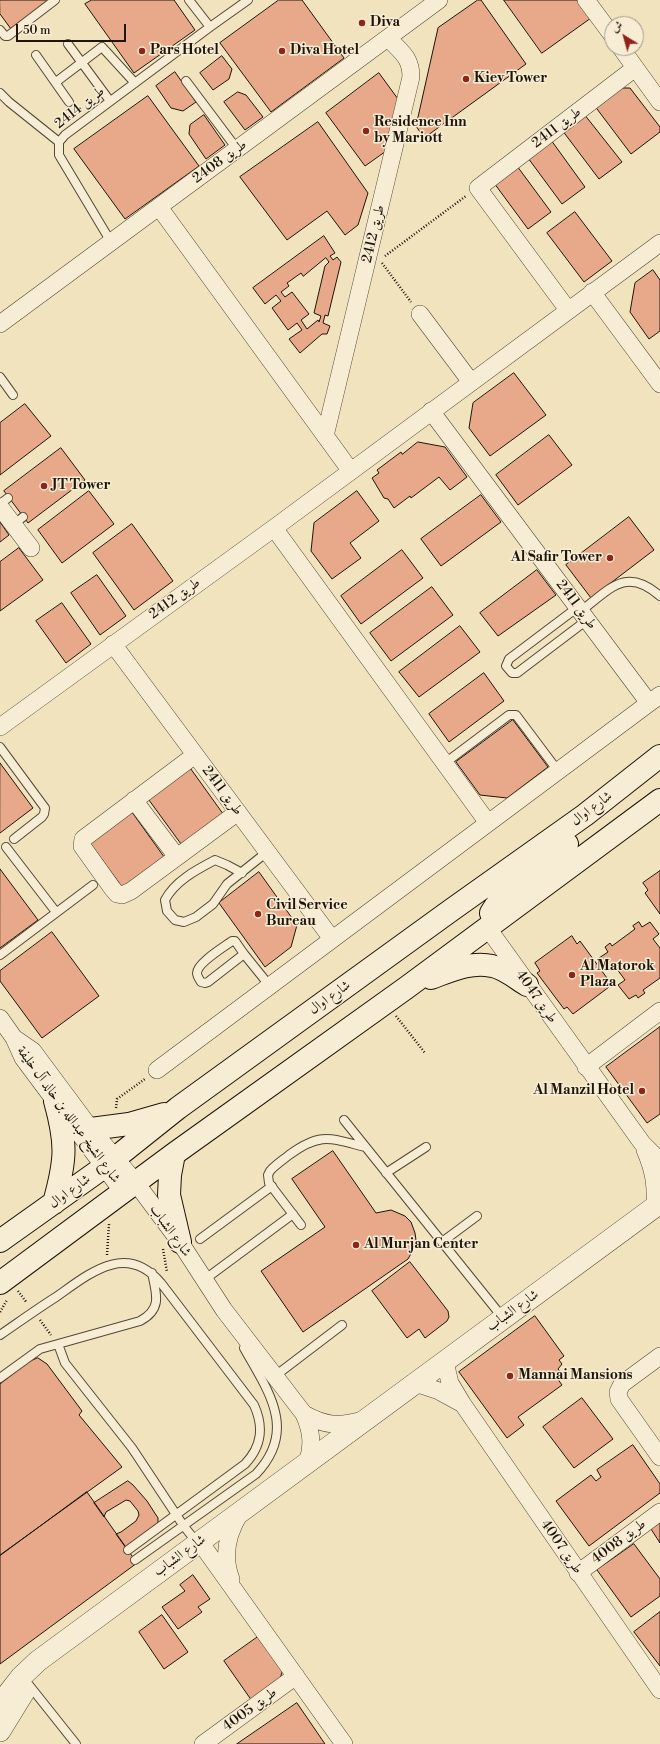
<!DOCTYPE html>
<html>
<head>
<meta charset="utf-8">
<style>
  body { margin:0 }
  #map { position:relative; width:660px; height:1744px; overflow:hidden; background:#f2e3bf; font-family:"Libre Bodoni",Amiri,serif }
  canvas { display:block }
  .north { position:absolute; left:604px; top:16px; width:40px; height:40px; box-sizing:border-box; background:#f7edd5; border:1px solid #a09783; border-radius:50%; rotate:323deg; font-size:11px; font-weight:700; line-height:16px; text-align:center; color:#1e1508 }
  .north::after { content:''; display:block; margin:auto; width:14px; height:18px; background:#8f2418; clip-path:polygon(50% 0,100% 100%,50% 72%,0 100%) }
  .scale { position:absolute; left:16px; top:24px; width:110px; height:18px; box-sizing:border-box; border:2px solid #1e1508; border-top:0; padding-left:5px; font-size:12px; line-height:14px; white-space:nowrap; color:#1e1508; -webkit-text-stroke:3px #f7edd5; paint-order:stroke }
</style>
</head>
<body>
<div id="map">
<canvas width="660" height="1744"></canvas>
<div class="north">ش</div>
<div class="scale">50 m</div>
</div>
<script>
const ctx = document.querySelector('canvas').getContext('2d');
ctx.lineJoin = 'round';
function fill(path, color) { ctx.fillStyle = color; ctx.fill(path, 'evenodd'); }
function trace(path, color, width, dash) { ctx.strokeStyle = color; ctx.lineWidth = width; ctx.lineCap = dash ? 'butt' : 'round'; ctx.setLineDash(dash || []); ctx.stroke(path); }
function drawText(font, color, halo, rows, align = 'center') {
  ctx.font = font + ' "Libre Bodoni",Amiri,serif'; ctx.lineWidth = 3; ctx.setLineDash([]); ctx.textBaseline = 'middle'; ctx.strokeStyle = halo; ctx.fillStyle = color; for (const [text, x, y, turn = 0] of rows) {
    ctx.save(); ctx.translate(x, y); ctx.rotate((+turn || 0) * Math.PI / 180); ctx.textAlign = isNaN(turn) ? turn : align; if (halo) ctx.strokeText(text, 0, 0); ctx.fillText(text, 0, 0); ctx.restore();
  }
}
const building = new Path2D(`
  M0 0H50L11 29 0 14Z
  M92 0H174L195 30 134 73 85 4Z
  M279 0H302L344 58 271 112 220 43Z
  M478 0H481L526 64 424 138 416 126 438 28Z
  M504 0H577L591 18 542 53Z
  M222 56 232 69 229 79 213 90 200 73Z
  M175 72 196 102 183 111 171 108 156 86Z
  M379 73 398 99 389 149 365 166 326 113Z
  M614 88H630L660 127V132L631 154 594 105Z
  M238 92 246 95 263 117 245 130 224 102Z
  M148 96 199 166 125 219 74 149Z
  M584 114 622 162 599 179 562 130Z
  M204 115 225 145 206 159 189 134 190 125Z
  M318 122 368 193 358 225 345 235 327 211 287 240 240 177Z
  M551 140 585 187 562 204 528 158Z
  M517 166 551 212 528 229 494 183Z
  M575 212 612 261 584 282 547 233Z
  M324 236 335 253 330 256 333 260 337 257 341 262 328 316 325 315 323 323 330 326 327 334H322L300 353 289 339 302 330 297 323 288 330 272 308 281 301 276 295 265 304 253 288ZM326 258 329 262 325 266 314 313 321 316 319 322 318 320 307 329 301 320 309 314 292 292 285 297 281 292 289 286 287 283 301 273 303 276Z
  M653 270 660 280V331L649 339 630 312 635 283Z
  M514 373 546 415 490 456 469 428 473 403Z
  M25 404 51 436 0 475V423Z
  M549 435 572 465 518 505 496 475Z
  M418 442 445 447 467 477 450 490 439 477 411 498 410 496 394 508 388 499 384 498 372 478 379 473 377 470 401 452 402 454Z
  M61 448 85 480 28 523 4 491Z
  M89 491 114 524 62 563 38 530Z
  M357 491 379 521 350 543 361 558 332 579 311 551 314 523Z
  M481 495 501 522 441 566 421 539Z
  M629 517 654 550 591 598 566 565Z
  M0 522 9 535 0 542Z
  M132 524 173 581 134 610 93 553Z
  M19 548 43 580 0 611V562Z
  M402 550 423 578 361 624 341 596Z
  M537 570 556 595 498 636 480 613Z
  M97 575 126 616 100 635 71 593Z
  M432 587 453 615 391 661 370 633Z
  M62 603 91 644 66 663 36 621Z
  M460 626 480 652 419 697 399 672Z
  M484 673 504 701 449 742 429 714Z
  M513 720 548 767 507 798 480 795 456 762Z
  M0 763 33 808 0 833Z
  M188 765 226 818 184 848 146 796Z
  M129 808 167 861 125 891 87 839Z
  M0 869 38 920 0 948Z
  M660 871V914L645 893 648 890 643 883Z
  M259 872 297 925 291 947 265 967 219 903Z
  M639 922 642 927 650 922 659 934 653 939 660 948V978L643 990 645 993 638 998 636 995 629 999 618 985 625 980 614 965 608 970 599 958 608 952 605 947 610 943 612 946 635 929 633 926Z
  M52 932 99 996 42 1038 0 981V971Z
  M572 936 577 944 580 941 607 978 604 980 609 987 573 1014 567 1007 564 1009 537 973 540 971 535 963Z
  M660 1027V1114L647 1123 606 1067Z
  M333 1151 376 1213 391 1210 405 1216 411 1222 415 1233 416 1240 413 1250 408 1259 303 1332 261 1271 325 1227 292 1179Z
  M410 1262 448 1311 449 1317 447 1321 425 1338 419 1329 407 1338 372 1291Z
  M535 1316 564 1356 559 1360 562 1364 558 1369 562 1374 557 1378 562 1385 518 1417 524 1425 507 1438 459 1372Z
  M38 1358 47 1364 82 1411 79 1415 122 1467 0 1555V1384L28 1362Z
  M582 1398 613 1439 574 1468 543 1427Z
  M633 1445 660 1484V1493L589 1546 556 1501 591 1475 596 1481 601 1477 597 1470Z
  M128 1481 133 1485 147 1501 158 1518V1523L154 1527 126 1548 116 1534 121 1532 136 1521 139 1515 138 1511 130 1501 126 1500 106 1512 104 1517 94 1503Z
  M87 1492 137 1563 0 1664V1556Z
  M660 1523V1543L651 1529Z
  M634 1544 660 1579V1596L631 1617 597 1570Z
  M193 1575 210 1599 198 1607 202 1612 178 1629 162 1607 185 1591 180 1585Z
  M660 1612V1666L634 1632Z
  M162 1615 188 1652 164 1669 139 1632Z
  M262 1634 284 1666 279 1682 252 1701 224 1661Z
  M297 1703 325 1744H237Z`);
fill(building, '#e7a989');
trace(building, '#1e1508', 1);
const service = new Path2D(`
  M189 0 210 27 248 0
  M0 30 5 36H8L55 0
  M68 44 110 101
  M36 55 69 102
  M186 81 237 149
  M56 82 102 47 135 83
  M0 93 9 102 59 142
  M111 242 59 155V142L65 135 210 27
  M0 377 13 395
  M0 504 8 498
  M13 525 23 517
  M578 607 509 659 506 666 512 673H517L587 620
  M581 611C610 589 626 566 660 596
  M0 747 45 808 44 814 42 817 14 839
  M445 763 509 715H516L558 771
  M6 847 56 912
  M242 873 227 865 215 860C196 870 175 881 165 900L167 911 175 920 184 922 196 917 213 904 227 884 267 852
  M244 954 235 941H232C224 947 197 963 197 973 197 976 199 979 201 982L205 983 208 982 244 954 269 985
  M0 955 93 885
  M344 1120 503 1318
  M386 1173 426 1147
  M301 1225 269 1183 268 1175 270 1171C275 1165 283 1160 289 1155 320 1132 330 1138 365 1147
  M200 1239 272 1186
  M442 1242 477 1216
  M152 1273C156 1293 163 1309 140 1321L58 1344 65 1363 132 1448 183 1525 198 1544
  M204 1280 293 1214
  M0 1335C19 1322 37 1309 56 1297 90 1273 126 1242 161 1283L254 1405C264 1427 262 1446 245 1464L128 1550
  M275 1376 342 1325
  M0 1378 40 1349 58 1344
  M135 1560 256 1474C298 1430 268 1391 244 1348
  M29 1685 76 1744`);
const minor = new Path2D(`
  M586 0 612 35
  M621 48 660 102
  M159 207 350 470
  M592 292 660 384
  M568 310 478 188 635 68
  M420 314 471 382
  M0 324 439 0
  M431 411 649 703
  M325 436 411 77C411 57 401 52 388 38
  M0 507 31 548
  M274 528 488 823
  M113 644 332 939
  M0 727 274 528 660 243
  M195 755 83 839 82 846 112 888 117 894 122 895 131 891 238 812
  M134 800 177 857
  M487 927 642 1143 660 1161
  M0 1018 14 1038 23 1058 123 1192
  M14 1038 33 1051 91 1129 136 1183 180 1242 224 1310 304 1414C312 1432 313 1445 307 1464
  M586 1067 660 1011
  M157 1070 660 695
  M645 1150C654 1171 656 1184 655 1207
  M660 1356 622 1384 618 1392 619 1399 660 1457
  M445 1362 450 1383 462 1403 660 1690
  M415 1383 439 1391 461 1403
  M304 1414C326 1426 339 1427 363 1420
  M200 1542 344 1744
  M578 1573 660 1512
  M231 1579C222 1556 227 1534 240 1513
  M203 1744 296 1676`);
const tertiary = new Path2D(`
  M0 1704 21 1677 38 1661 660 1203
  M0 1731 24 1692`);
const secondary = new Path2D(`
  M491 913C508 883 543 868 567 844
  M431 978C450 971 471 961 492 966 504 968 517 979 527 985
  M91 1129 129 1124 164 1114
  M174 1154 170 1175 169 1195 180 1242
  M54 1203C66 1160 67 1144 55 1101
  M0 1241 104 1167 178 1108 450 911 585 815 660 756
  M0 1283 174 1154 406 988 660 800`);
trace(service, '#534836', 10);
trace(minor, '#534836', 18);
trace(tertiary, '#534836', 22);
trace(secondary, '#1e1508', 24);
trace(new Path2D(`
  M385 256 466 196
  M382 263 411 302
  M396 1016 425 1053
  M116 1108 117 1099 145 1079
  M163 1249 167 1272
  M107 1255 109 1224
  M18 1291 27 1303
  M0 1312 7 1300
  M40 1320 51 1335`), '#1e1508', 2.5, [1, 2]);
trace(service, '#f7edd5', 8);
trace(minor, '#f7edd5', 17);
trace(tertiary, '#f7edd5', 21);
trace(secondary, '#f7edd5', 22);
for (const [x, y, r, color] of [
  [362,23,4,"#8f2418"],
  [142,51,4,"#8f2418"],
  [282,51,4,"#8f2418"],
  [466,79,4,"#8f2418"],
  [366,131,4,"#8f2418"],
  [44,486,4,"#8f2418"],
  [610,558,4,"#8f2418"],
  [258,914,4,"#8f2418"],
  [572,975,4,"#8f2418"],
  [642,1091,4,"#8f2418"],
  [356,1245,4,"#8f2418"],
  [510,1376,4,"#8f2418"]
]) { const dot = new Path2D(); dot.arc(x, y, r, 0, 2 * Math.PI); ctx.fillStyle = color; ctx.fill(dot); trace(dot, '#f7edd5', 1.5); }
drawText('bold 14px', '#1e1508', '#f7edd5', [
  ["Diva",370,23],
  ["Pars Hotel",150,51],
  ["Diva Hotel",290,51],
  ["Kiev Tower",474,79],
  ["Residence Inn",374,123],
  ["by Mariott",374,139],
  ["JT Tower",52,486],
  ["Al Safir Tower",602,558,"right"],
  ["Civil Service",266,906],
  ["Bureau",266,922],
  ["Al Matorok",580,967],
  ["Plaza",580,983],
  ["Al Manzil Hotel",634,1091,"right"],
  ["Al Murjan Center",364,1245],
  ["Mannai Mansions",518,1376]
], 'left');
drawText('14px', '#1e1508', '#f7edd5', [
  ["طريق 2414",80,108,-38],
  ["طريق 2411",557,128,-37],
  ["طريق 2408",220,162,-36],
  ["طريق 2412",374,234,-77],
  ["طريق 2412",175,599,-36],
  ["طريق 2411",576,605,53],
  ["طريق 2411",222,791,53],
  ["شارع اوال",592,809,-37],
  ["طريق 4047",536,997,55],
  ["شارع اوال",330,998,-36],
  ["شارع الشيخ عبدالله بن خالد آل خليفة",68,1115,54],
  ["شارع اوال",70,1192,-36],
  ["شارع الشباب",170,1231,54],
  ["شارع الشباب",513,1311,-36],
  ["طريق 4008",619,1542,-37],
  ["طريق 4007",561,1547,55],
  ["شارع الشباب",180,1556,-36],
  ["طريق 4005",250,1710,-36]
]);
</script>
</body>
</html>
